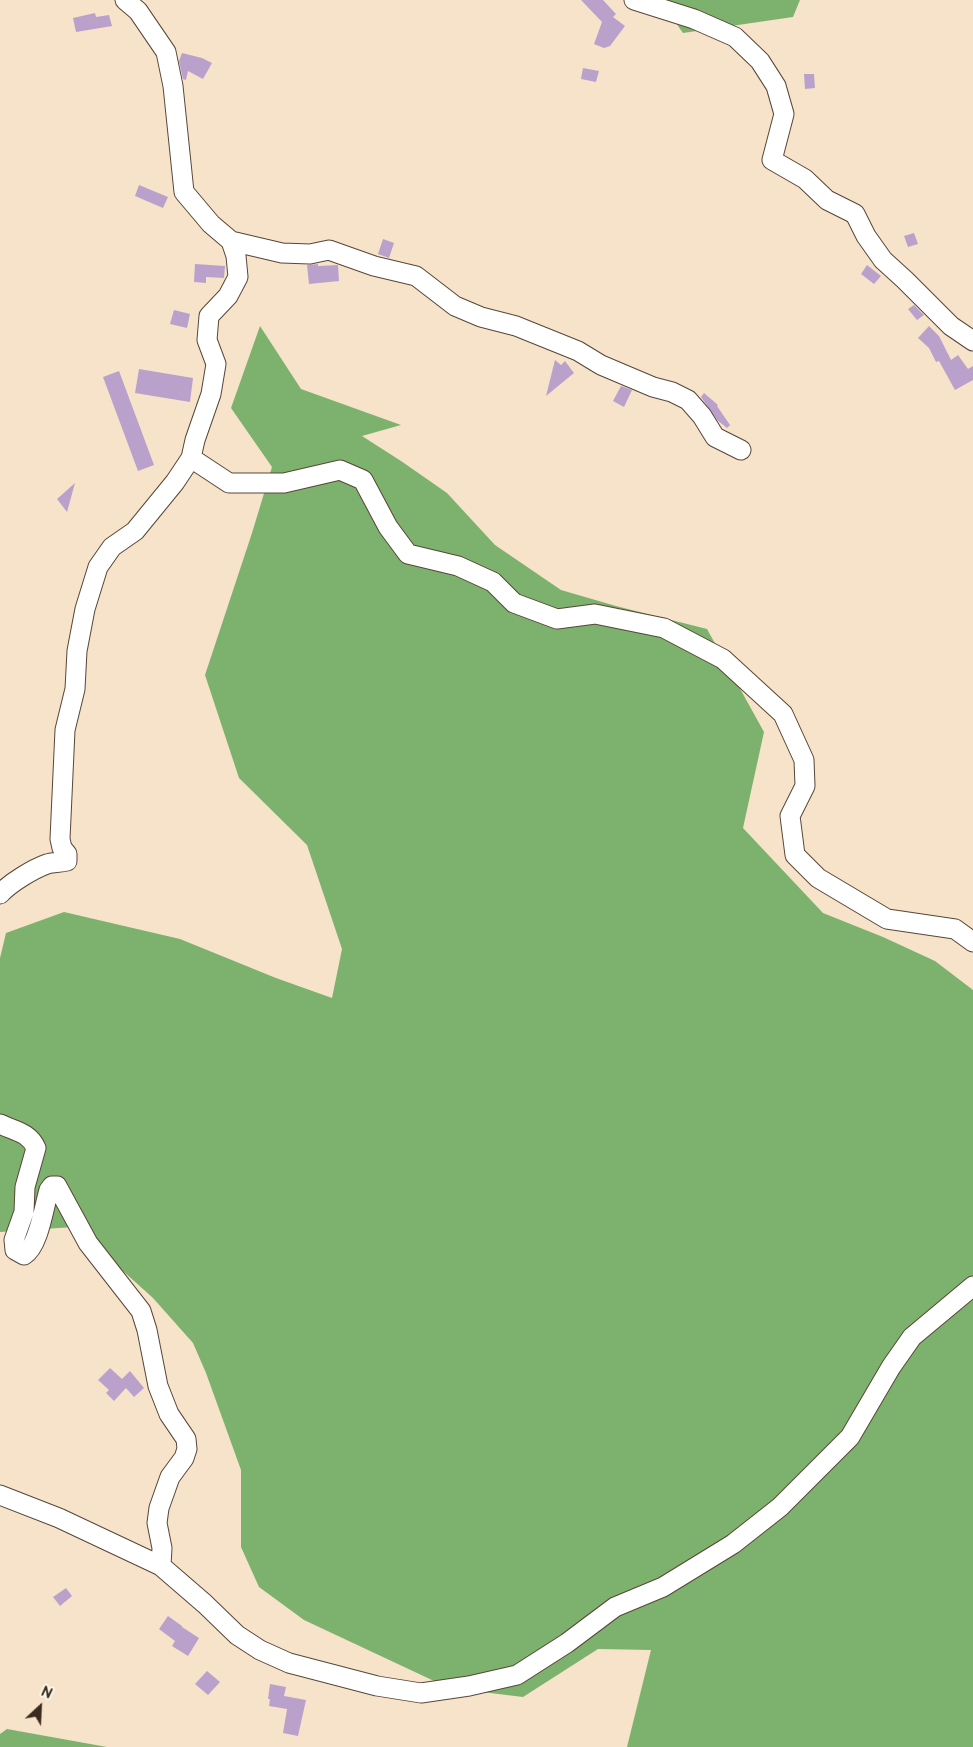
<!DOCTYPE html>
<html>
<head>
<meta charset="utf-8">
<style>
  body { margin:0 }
  #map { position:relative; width:973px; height:1747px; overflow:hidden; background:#f6e3ca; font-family:"Balsamiq Sans",sans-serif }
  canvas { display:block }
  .north { position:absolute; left:15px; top:1682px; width:50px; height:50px; -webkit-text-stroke:4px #fbf7ec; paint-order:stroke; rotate:25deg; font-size:14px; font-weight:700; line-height:20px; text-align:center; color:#3b2a1e }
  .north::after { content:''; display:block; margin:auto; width:18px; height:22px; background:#3b2a1e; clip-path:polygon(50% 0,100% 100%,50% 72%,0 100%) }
</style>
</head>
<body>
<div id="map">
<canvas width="973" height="1747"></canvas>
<div class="north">N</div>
</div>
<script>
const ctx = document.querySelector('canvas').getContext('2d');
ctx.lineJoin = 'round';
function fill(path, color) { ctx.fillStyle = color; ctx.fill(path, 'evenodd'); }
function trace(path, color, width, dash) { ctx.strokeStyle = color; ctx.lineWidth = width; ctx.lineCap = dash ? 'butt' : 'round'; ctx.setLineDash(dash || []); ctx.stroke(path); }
fill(new Path2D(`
  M660 0H800L793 17 683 33Z
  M260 326 301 389 401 425 362 436 401 461 447 493 495 545 561 590 616 606 707 629 764 732 743 828 823 913 883 937 935 961 973 990V1747H627L651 1650 598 1649 523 1697 449 1688 304 1620 259 1587 241 1547V1470L206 1373 193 1343 153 1298 74 1227 0 1232V958L6 933 64 912 180 939 276 978 332 998 342 949 307 845 239 778 205 675 252 533 272 467 231 408Z
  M7 1729 107 1747H0V1734Z`), '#7db26e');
fill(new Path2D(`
  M581 0H603L616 14 613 17 625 26 610 46 604 48 594 44 602 22Z
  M95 13 96 17 109 15 112 26 76 32 73 18Z
  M182 53 202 58 212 63 203 79 188 71 186 80 183 79 179 61Z
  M583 68 599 71 596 82 581 79Z
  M804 74H814L815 88 805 89Z
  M139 185 168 197 163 208 135 196Z
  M914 233 918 244 908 247 904 236Z
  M383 239 394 243 389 258 378 254Z
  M195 264 225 266 224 278 206 277V283L194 282Z
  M318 264V266L338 265 339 281 309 284 307 265Z
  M867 265 881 276 874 284 861 274Z
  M914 305 924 315 917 320 908 309Z
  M174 310 190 314 187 328 170 324Z
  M929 326 939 336 951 360 958 355 968 369 973 366V380L955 390 939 361 936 362 929 348 918 338Z
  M555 360 561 365 565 361 574 373 546 396Z
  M139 369 193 378 190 402 135 393Z
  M119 371 154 465 138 471 103 377Z
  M621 386 632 390 624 407 613 401Z
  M704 393 718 405 717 406 730 425 727 428 717 420 701 397Z
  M75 483 67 512 57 499Z
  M110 1368 122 1379 130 1371 144 1388 134 1397 126 1388 114 1401 106 1393 109 1390 98 1380Z
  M66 1588 72 1596 60 1606 53 1597Z
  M168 1616 182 1626V1627L199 1638 188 1656 172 1646 175 1641 159 1629Z
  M207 1671 220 1682 208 1695 195 1684Z
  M270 1684 286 1687 284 1696 306 1700 298 1736 283 1733 287 1709 269 1706 270 1699H268Z`), '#baa1cc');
const minor = new Path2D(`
  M634 0 694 19 735 37 760 61 776 86 784 114 772 160 805 179 827 200 855 214 866 236 883 260 905 280 951 326 973 341
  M231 241 282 253 310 254 329 250 374 266 416 276 455 306 481 317 516 326 578 351 601 365 653 387 672 392 688 400 702 416 715 437 741 450
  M191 458 229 483H284L340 470 363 480 388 527 408 554 458 566 493 582 514 603 557 619 595 614 664 628 723 659 783 714 804 760 805 786 790 816 795 855 818 878 887 919 955 929 973 942
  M0 894C10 883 33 869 47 864 53 862 60 863 67 861V854L62 848 60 839 65 730 75 689 77 651 85 609 98 567 112 547 135 531 175 482 191 458 195 440 211 394 216 364 207 340 209 316 228 296 238 277 236 256 231 241 211 224 184 192 173 86 166 52 138 11 125 0
  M0 1124C14 1131 29 1132 36 1148L25 1187 24 1212 14 1240 15 1250 24 1255C39 1246 44 1206 49 1190L52 1186H57L88 1243 141 1311 147 1330 158 1386 169 1414 186 1439 187 1449 184 1458 170 1477 159 1508 157 1523 162 1548 161 1566
  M0 1495 59 1518 161 1566 205 1604 237 1635 260 1650 289 1663 377 1686 421 1693 469 1686 517 1675 567 1643 615 1607 663 1587 733 1544 780 1507 850 1437 891 1367 912 1337 973 1286`);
trace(minor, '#574638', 21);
trace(minor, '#fff', 19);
</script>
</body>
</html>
